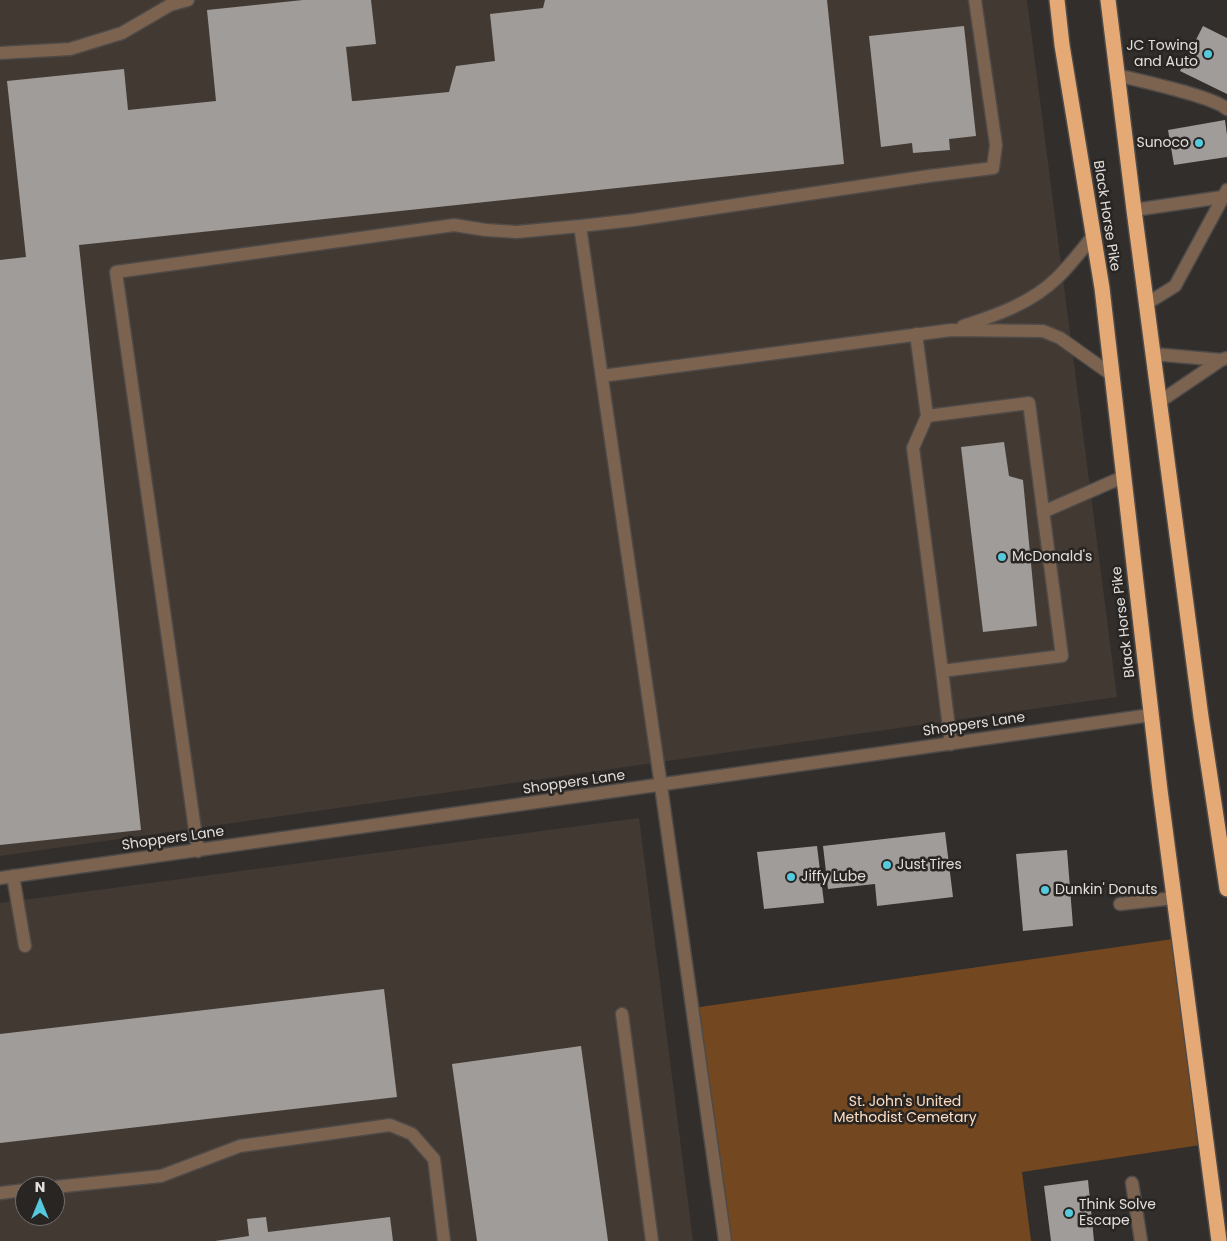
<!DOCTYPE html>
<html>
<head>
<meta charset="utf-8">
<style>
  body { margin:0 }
  #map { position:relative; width:1227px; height:1241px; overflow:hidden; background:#322e2c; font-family:Poppins,sans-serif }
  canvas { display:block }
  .north { position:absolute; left:15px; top:1176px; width:50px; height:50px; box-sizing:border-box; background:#282522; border:1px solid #726f6d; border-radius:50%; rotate:0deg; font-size:14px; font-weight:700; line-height:20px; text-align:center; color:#e1dfdd }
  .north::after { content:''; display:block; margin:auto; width:18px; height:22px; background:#55cadf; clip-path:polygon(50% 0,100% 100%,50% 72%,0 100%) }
</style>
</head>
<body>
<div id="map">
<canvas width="1227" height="1241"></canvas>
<div class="north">N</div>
</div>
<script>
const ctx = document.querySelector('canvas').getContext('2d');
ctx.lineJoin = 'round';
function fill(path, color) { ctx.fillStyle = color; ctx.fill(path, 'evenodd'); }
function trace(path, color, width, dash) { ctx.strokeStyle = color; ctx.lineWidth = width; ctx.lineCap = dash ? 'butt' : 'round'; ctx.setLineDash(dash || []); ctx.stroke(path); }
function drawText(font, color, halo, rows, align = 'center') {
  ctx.font = font + ' Poppins,sans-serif'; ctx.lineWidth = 5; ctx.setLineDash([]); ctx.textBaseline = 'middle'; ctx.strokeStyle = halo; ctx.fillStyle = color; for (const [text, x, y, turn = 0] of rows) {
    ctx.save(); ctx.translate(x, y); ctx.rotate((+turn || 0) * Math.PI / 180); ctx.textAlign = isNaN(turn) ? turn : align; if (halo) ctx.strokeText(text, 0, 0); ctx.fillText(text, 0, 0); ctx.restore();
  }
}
fill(new Path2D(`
  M0 0H1027L1117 697 0 856Z
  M639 818 693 1241H0V903ZM25 1186H55V1216H25Z`), '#423933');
fill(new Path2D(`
  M1180 938 1207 1144 1022 1172 1031 1241H725L693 1008Z`), '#734820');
fill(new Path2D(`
  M303 0H371L376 44 346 47 352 101H355L449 92 456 66 495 61 490 14 543 8 545 0H827L844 164 79 245 141 830 0 845V260L26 257 7 81 124 69 128 110 216 101 207 10Z
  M964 26 976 136 949 139 950 150 913 153 912 143 881 147 869 36Z
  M1203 26 1227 38V94L1180 71Z
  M1225 120 1227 135V157L1174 165 1168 130Z
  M1004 442 1009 476 1023 480 1037 626 983 632 961 447Z
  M945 832 953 897 877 906 875 884 828 889 823 846Z
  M817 846 824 903 764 909 757 852Z
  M1067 850 1073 926 1023 931 1016 854Z
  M384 989 397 1097 0 1143V1034Z
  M581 1046 608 1241H477L452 1064Z
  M1088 1180 1094 1241H1051L1044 1186Z
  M266 1217 268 1232 390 1217 393 1241H215L249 1236 247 1219Z`), '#a09c99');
const minor = new Path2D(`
  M0 53 70 49 122 33 170 5 188 0
  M1117 75C1140 81 1213 96 1227 109
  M1134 210 1223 197
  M580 226 661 786 725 1241
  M1146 304 1175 286 1227 190
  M963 326C997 315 1032 303 1058 277 1070 265 1082 250 1093 236
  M916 334 927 416
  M1153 354 1221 360
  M602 376 951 330 1043 331 1060 338 1112 375
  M1159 402 1221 360 1227 358
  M1029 403 1062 656 942 671 913 448 927 416Z
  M1043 512 1123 477
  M942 671 951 744
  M198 851 116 272 454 225 486 230 517 232 580 226 634 220 929 176 993 168 996 145 975 0
  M13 876 25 946
  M0 878 1151 715
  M1120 904 1174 898
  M622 1014 652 1241
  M1132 1183 1141 1241
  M55 1187 161 1176 240 1146 390 1125 412 1134 434 1159 444 1241
  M0 1193 25 1190`);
const highway = new Path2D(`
  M1057 0 1062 45 1102 288 1160 790 1219 1241
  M1108 0 1134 210 1201 717 1227 889`);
trace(minor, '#4e4a48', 15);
trace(highway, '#4e4a48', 18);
trace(minor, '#7c634f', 12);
trace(highway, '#e5a975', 15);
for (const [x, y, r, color] of [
  [1208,54,5,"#55cadf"],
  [1199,143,5,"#55cadf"],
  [1002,557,5,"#55cadf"],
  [887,865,5,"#55cadf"],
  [791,877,5,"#55cadf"],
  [1045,890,5,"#55cadf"],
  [1069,1213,5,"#55cadf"]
]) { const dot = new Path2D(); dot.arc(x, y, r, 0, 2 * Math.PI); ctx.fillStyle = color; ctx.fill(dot); trace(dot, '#282522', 2); }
drawText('14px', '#e1dfdd', '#282522', [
  ["JC Towing",1198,46,"right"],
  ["and Auto",1198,62,"right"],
  ["Sunoco",1189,143,"right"],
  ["McDonald's",1012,557],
  ["Just Tires",897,865],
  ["Jiffy Lube",801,877],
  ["Dunkin' Donuts",1055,890],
  ["Think Solve",1079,1205],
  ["Escape",1079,1221]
], 'left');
drawText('14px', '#e1dfdd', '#282522', [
  ["Black Horse Pike",1106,216,81],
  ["Black Horse Pike",1124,622,-97],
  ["Shoppers Lane",974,725,-8],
  ["Shoppers Lane",574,783,-8],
  ["Shoppers Lane",173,839,-8]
]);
drawText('14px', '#feddc2', '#282522', [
  ["St. John's United",905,1102],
  ["Methodist Cemetary",905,1118]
]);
</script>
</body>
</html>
